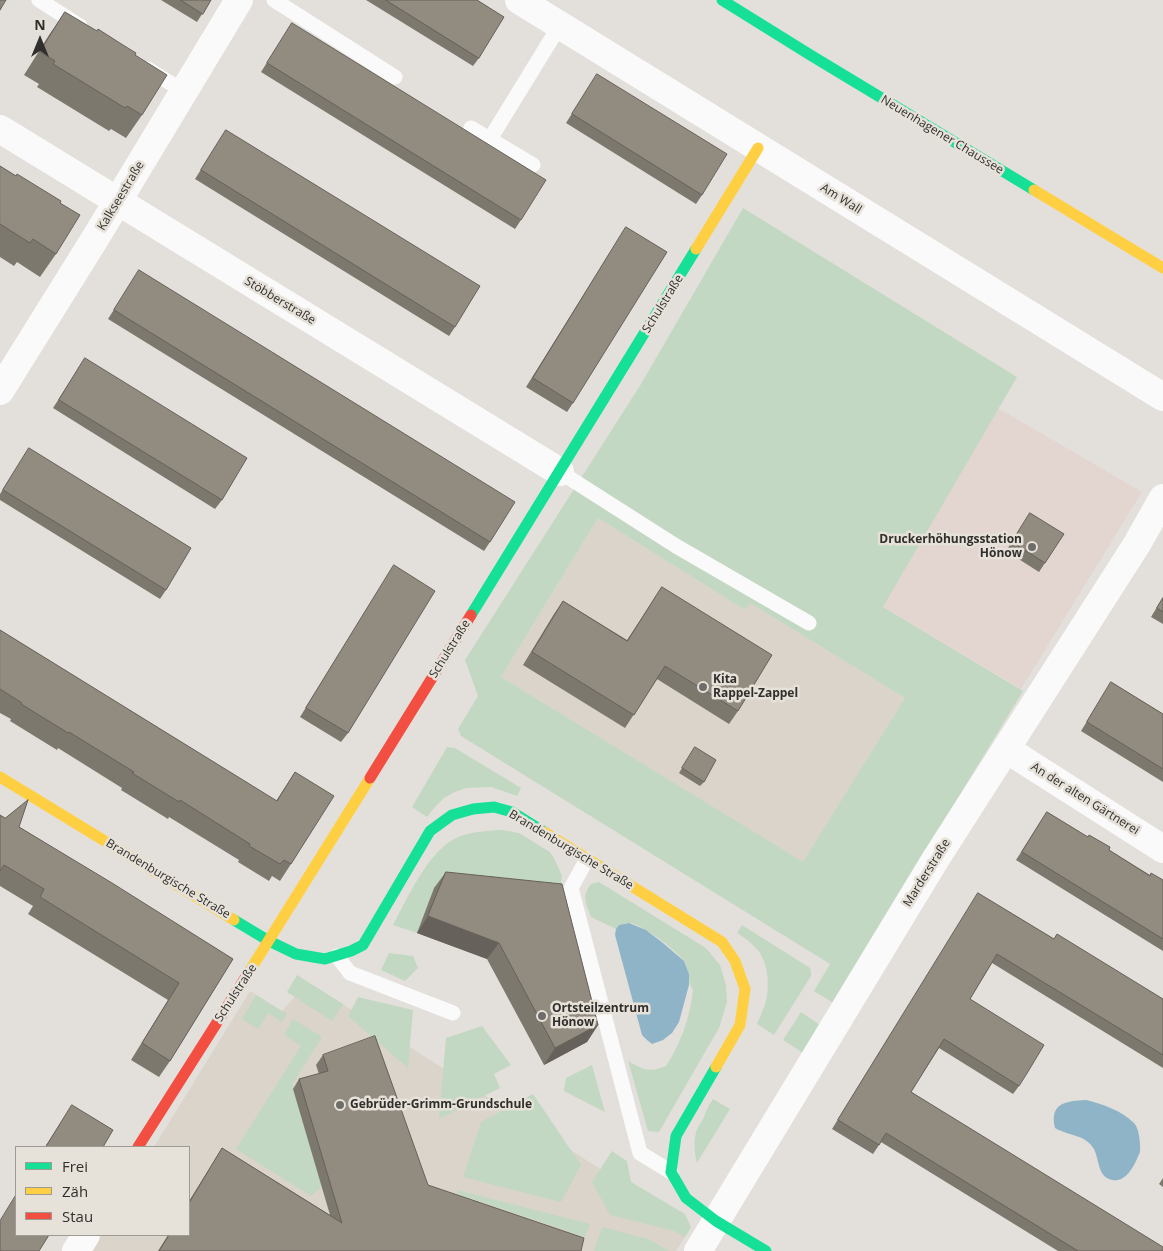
<!DOCTYPE html>
<html>
<head>
<meta charset="utf-8">
<style>
  body { margin:0 }
  #map { position:relative; width:1163px; height:1251px; overflow:hidden; background:#e3e0dc; font-family:"Open Sans",sans-serif }
  canvas { display:block }
  .legend { position:absolute; left:15px; top:1146px; width:175px; height:90px; box-sizing:border-box; background:#e6e1d9; border:1px solid #9e9a94; margin:0; padding:6px 9px; list-style:none; font-size:15px; color:#312f2c }
  .legend li { display:flex; align-items:center; gap:10px; height:25px }
  .legend b { width:25px; border:1px solid #9e9a94 }
  .north { position:absolute; left:15px; top:15px; width:50px; height:50px; -webkit-text-stroke:4px #e6e1d9; paint-order:stroke; rotate:0deg; font-size:14px; font-weight:700; line-height:20px; text-align:center; color:#312f2c }
  .north::after { content:''; display:block; margin:auto; width:18px; height:22px; background:#312f2c; clip-path:polygon(50% 0,100% 100%,50% 72%,0 100%) }
</style>
</head>
<body>
<div id="map">
<canvas width="1163" height="1251"></canvas>
<ul class="legend">
<li><b style="height:6px;background:#16e098"></b>Frei</li>
<li><b style="height:6px;background:#ffcf43"></b>Zäh</li>
<li><b style="height:6px;background:#f24e42"></b>Stau</li>
</ul>
<div class="north">N</div>
</div>
<script>
const ctx = document.querySelector('canvas').getContext('2d');
ctx.lineJoin = 'round';
function fill(path, color) { ctx.fillStyle = color; ctx.fill(path, 'evenodd'); }
function trace(path, color, width, dash) { ctx.strokeStyle = color; ctx.lineWidth = width; ctx.lineCap = dash ? 'butt' : 'round'; ctx.setLineDash(dash || []); ctx.stroke(path); }
function drawText(font, color, halo, rows, align = 'center') {
  ctx.font = font + ' "Open Sans",sans-serif'; ctx.lineWidth = 5; ctx.setLineDash([]); ctx.textBaseline = 'middle'; ctx.strokeStyle = halo; ctx.fillStyle = color; for (const [text, x, y, turn = 0] of rows) {
    ctx.save(); ctx.translate(x, y); ctx.rotate((+turn || 0) * Math.PI / 180); ctx.textAlign = isNaN(turn) ? turn : align; if (halo) ctx.strokeText(text, 0, 0); ctx.fillText(text, 0, 0); ctx.restore();
  }
}
fill(new Path2D(`
  M998 408 1142 492 1021 689 883 607Z`), '#e3d5d0');
fill(new Path2D(`
  M598 518 745 610 750 603 905 698 803 863 501 677Z
  M308 982 691 1227 676 1251H90L100 1235H189V1147H154L250 991 282 1011Z`), '#dad4ca');
fill(new Path2D(`
  M743 208 1017 377 883 607 1023 691 833 1003 814 991 830 964 461 736 458 729 478 696 465 660 641 384ZM598 518 745 610 750 603 905 698 803 862 501 677Z
  M447 747 455 748 521 788 517 796 491 787 466 788 455 792 444 798 435 807 427 817 412 807Z
  M502 830 519 833 550 852 555 860 562 876 561 885 434 888 417 933 393 925C407 899 428 851 456 838 470 831 488 831 502 830Z
  M599 882 706 948 720 965 726 985 727 1002 719 1028 659 1132 648 1131 628 1061C645 1070 648 1073 666 1066 681 1043 690 1017 693 990 687 982 690 971 684 961 677 951 643 925 631 923 627 923 623 924 619 925L616 929 591 917C586 903 581 897 591 884Z
  M742 925 810 968 811 971V976L774 1035 757 1024C760 1016 764 1009 766 1001 770 984 768 961 756 948 750 942 744 937 737 933Z
  M389 953 413 956 418 968 405 981 381 970Z
  M297 975 343 1004 332 1021 287 992Z
  M256 995 287 1014 282 1022 268 1013 258 1029 242 1019Z
  M358 997 413 1010 408 1068 348 1016Z
  M801 1012 820 1025 803 1053 783 1040Z
  M293 1019 322 1037 293 1083V1089L322 1186 311 1196 236 1149 301 1046 284 1035Z
  M482 1026 511 1065 494 1074 500 1088 439 1119 446 1038Z
  M592 1065 605 1112 564 1091 566 1078Z
  M533 1094 581 1165 561 1202 463 1177 481 1122Z
  M713 1099 730 1109 697 1163C694 1152 693 1138 698 1127 700 1124 703 1120 704 1117 706 1110 709 1105 713 1099Z
  M612 1151 627 1161 631 1182 685 1214 691 1227 685 1237 674 1231 610 1215 592 1182Z
  M457 1190 590 1224 585 1237 457 1194Z
  M602 1227 648 1239 669 1251H594Z`), '#c3d8c2');
fill(new Path2D(`
  M629 923 646 930 663 943 684 961 689 974V985L679 1022 672 1033 663 1040 652 1044 647 1040 642 1035 615 935 616 929 619 925Z
  M1086 1100C1102 1104 1121 1110 1134 1123 1139 1127 1141 1146 1140 1152 1140 1153 1137 1158 1137 1159 1132 1170 1123 1185 1109 1179 1098 1175 1099 1159 1094 1149 1085 1134 1068 1136 1055 1128 1049 1103 1066 1101 1086 1100Z`), '#8fb4c7');
trace(new Path2D(`
  M39 0 80 26
  M274 0 395 77
  M148 69 183 91
  M471 128 533 165
  M490 139 560 25
  M560 472 676 546 809 623
  M587 859 571 888 640 1153 671 1172
  M337 956 350 973 453 1013`), '#fbfafa', 15);
trace(new Path2D(`
  M519 0 1163 397
  M0 129 560 472
  M0 391 96 237 239 0
  M1006 749 1163 849
  M76 1251 86 1235
  M698 1251 935 860 1137 544 1163 498`), '#fbfafa', 28);
trace(new Path2D(`
  M722 0 812 56 1034 190
  M471 615 696 249
  M234 920 269 941 296 954 325 959 351 951 363 945 430 831 452 815 473 809 494 807 512 812 544 832
  M716 1067 676 1136 671 1172 686 1198 716 1221 766 1251`), '#16e098', 11);
trace(new Path2D(`
  M1034 190 1163 268
  M696 249 758 148
  M0 777 234 920
  M544 832 722 942 735 961 745 989 740 1025 716 1067
  M249 972 370 778`), '#ffcf43', 11);
trace(new Path2D(`
  M370 778 471 615
  M138 1147 249 972`), '#f24e42', 11);
fill(new Path2D(`
  M161 0H211L197 22Z
  M366 0H477L479 58 473 66Z
  M65 12 135 55 142 115 126 138 111 129 109 131 37 87 39 84 24 75 49 35Z
  M292 23 521 220 515 229 261 72Z
  M597 74 702 195 696 204 566 123Z
  M226 130 455 327 449 336 195 179Z
  M0 166 60 203 56 254 40 277 17 262 14 266 0 257Z
  M626 227 573 403 567 412 526 387Z
  M139 270 490 542 484 551 108 319Z
  M85 358 222 500 215 509 53 408Z
  M29 448 166 590 160 599 0 500V494Z
  M1030 513 1045 563 1039 572 1006 551Z
  M394 565 348 733 341 742 300 717Z
  M662 587 738 711 729 724 657 679 625 728 523 665 554 614 563 601 627 640Z
  M1163 597V624L1151 617Z
  M0 630 276 801 295 772 291 864 280 881 272 876 269 881 238 862 239 860 169 817 168 819 121 790 122 788 58 748 57 750 10 721 11 719 0 713Z
  M1111 682 1163 714V782L1081 731Z
  M695 747 704 782 700 786 679 773Z
  M1047 812 1150 875 1163 880V951L1016 860Z
  M0 815 233 959 170 1061 159 1077 131 1060 168 1000 28 914 33 906 0 886Z
  M446 872 598 1025 587 1042 544 1065 487 959 417 933 434 888Z
  M978 893 1054 939 1163 999V1068L992 963 970 999 1019 1086 1013 1094 939 1048 911 1092 1163 1251H1058L881 1142 873 1154 832 1129Z
  M323 1055 428 1185 581 1251H158L168 1235H189V1201L222 1148 330 1215 293 1089 299 1079 319 1074 316 1065Z
  M72 1105 103 1147H45Z
  M1163 1178V1187L1159 1184Z`), '#7d786e');
fill(new Path2D(`
  M428 916 499 943 487 959 417 933Z
  M598 1025 587 1042 544 1065 555 1048Z`), '#66615a');
const building = new Path2D(`
  M0 0H6L0 10Z
  M181 0H211L203 14Z
  M386 0H477L504 17 479 58Z
  M65 12 97 31 98 29 123 45 136 53 135 55 167 75 142 115 127 106 125 108 53 64 55 61 40 52Z
  M292 23 546 180 521 220 267 63Z
  M597 74 727 154 702 195 572 114Z
  M226 130 480 286 455 327 201 170Z
  M0 166 16 176 17 174 61 201 60 203 80 215 56 254 33 239 30 243 0 224Z
  M626 227 667 252 573 403 533 378Z
  M139 270 515 502 490 542 114 310Z
  M85 358 247 458 222 500 59 400Z
  M29 448 191 548 166 590 3 490Z
  M1030 513 1064 534 1045 563 1012 542Z
  M394 565 435 591 348 733 306 708Z
  M662 587 772 655 738 711 665 666 634 715 532 652 563 601 627 641Z
  M1163 598V612L1157 608Z
  M0 630 277 801 295 772 334 796 291 864 284 860 280 864 249 846 250 844 180 800 179 802 132 773 134 772 69 732 68 733 21 704 22 703 0 689Z
  M1111 682 1163 714V769L1087 722Z
  M695 747 716 760 704 782 682 768Z
  M28 800 19 827 112 883 233 959 170 1061 142 1043 179 983 40 897 44 889 4 865 0 871V815L5 818Z
  M1047 812 1088 837 1089 835 1110 847 1109 850 1150 876 1151 873 1163 880V939L1022 852Z
  M446 872 562 884 598 1025 555 1048 499 943 428 916Z
  M978 893 1054 939 1057 934 1163 999V1055L997 954 970 999 1044 1045 1029 1070 1019 1086 944 1039 911 1092 1163 1247V1251H1078L886 1133 879 1145 838 1120Z
  M375 1036 428 1185 584 1238 581 1251H159L169 1235H189V1203L222 1148 342 1223 299 1079 328 1071 323 1055Z
  M72 1105 113 1130 103 1147H46Z
  M16 1195V1235H49L39 1251H0V1221Z`);
fill(building, '#918b80');
trace(building, '#66615a', 1);
for (const [x, y, r, color] of [
  [1032,547,5,"#6f6d6a"],
  [703,687,5,"#6f6d6a"],
  [542,1016,5,"#6f6d6a"],
  [340,1105,5,"#6f6d6a"]
]) { const dot = new Path2D(); dot.arc(x, y, r, 0, 2 * Math.PI); ctx.fillStyle = color; ctx.fill(dot); trace(dot, '#e6e1d9', 2); }
drawText('12px', '#312f2c', '#e6e1d9', [
  ["Neuenhagener Chaussee",942,135,31],
  ["Kalkseestraße",121,196,-59],
  ["Am Wall",841,199,32],
  ["Stöbberstraße",280,301,31],
  ["Schulstraße",663,304,-58],
  ["Schulstraße",450,649,-58],
  ["An der alten Gärtnerei",1085,799,32],
  ["Brandenburgische Straße",571,850,31],
  ["Marderstraße",927,873,-58],
  ["Brandenburgische Straße",168,879,31],
  ["Schulstraße",236,993,-57]
]);
drawText('bold 12px', '#312f2c', '#e6e1d9', [
  ["Druckerhöhungsstation",1022,540,"right"],
  ["Hönow",1022,554,"right"],
  ["Kita",713,680],
  ["Rappel-Zappel",713,694],
  ["Ortsteilzentrum",552,1009],
  ["Hönow",552,1023],
  ["Gebrüder-Grimm-Grundschule",350,1105]
], 'left');
</script>
</body>
</html>
